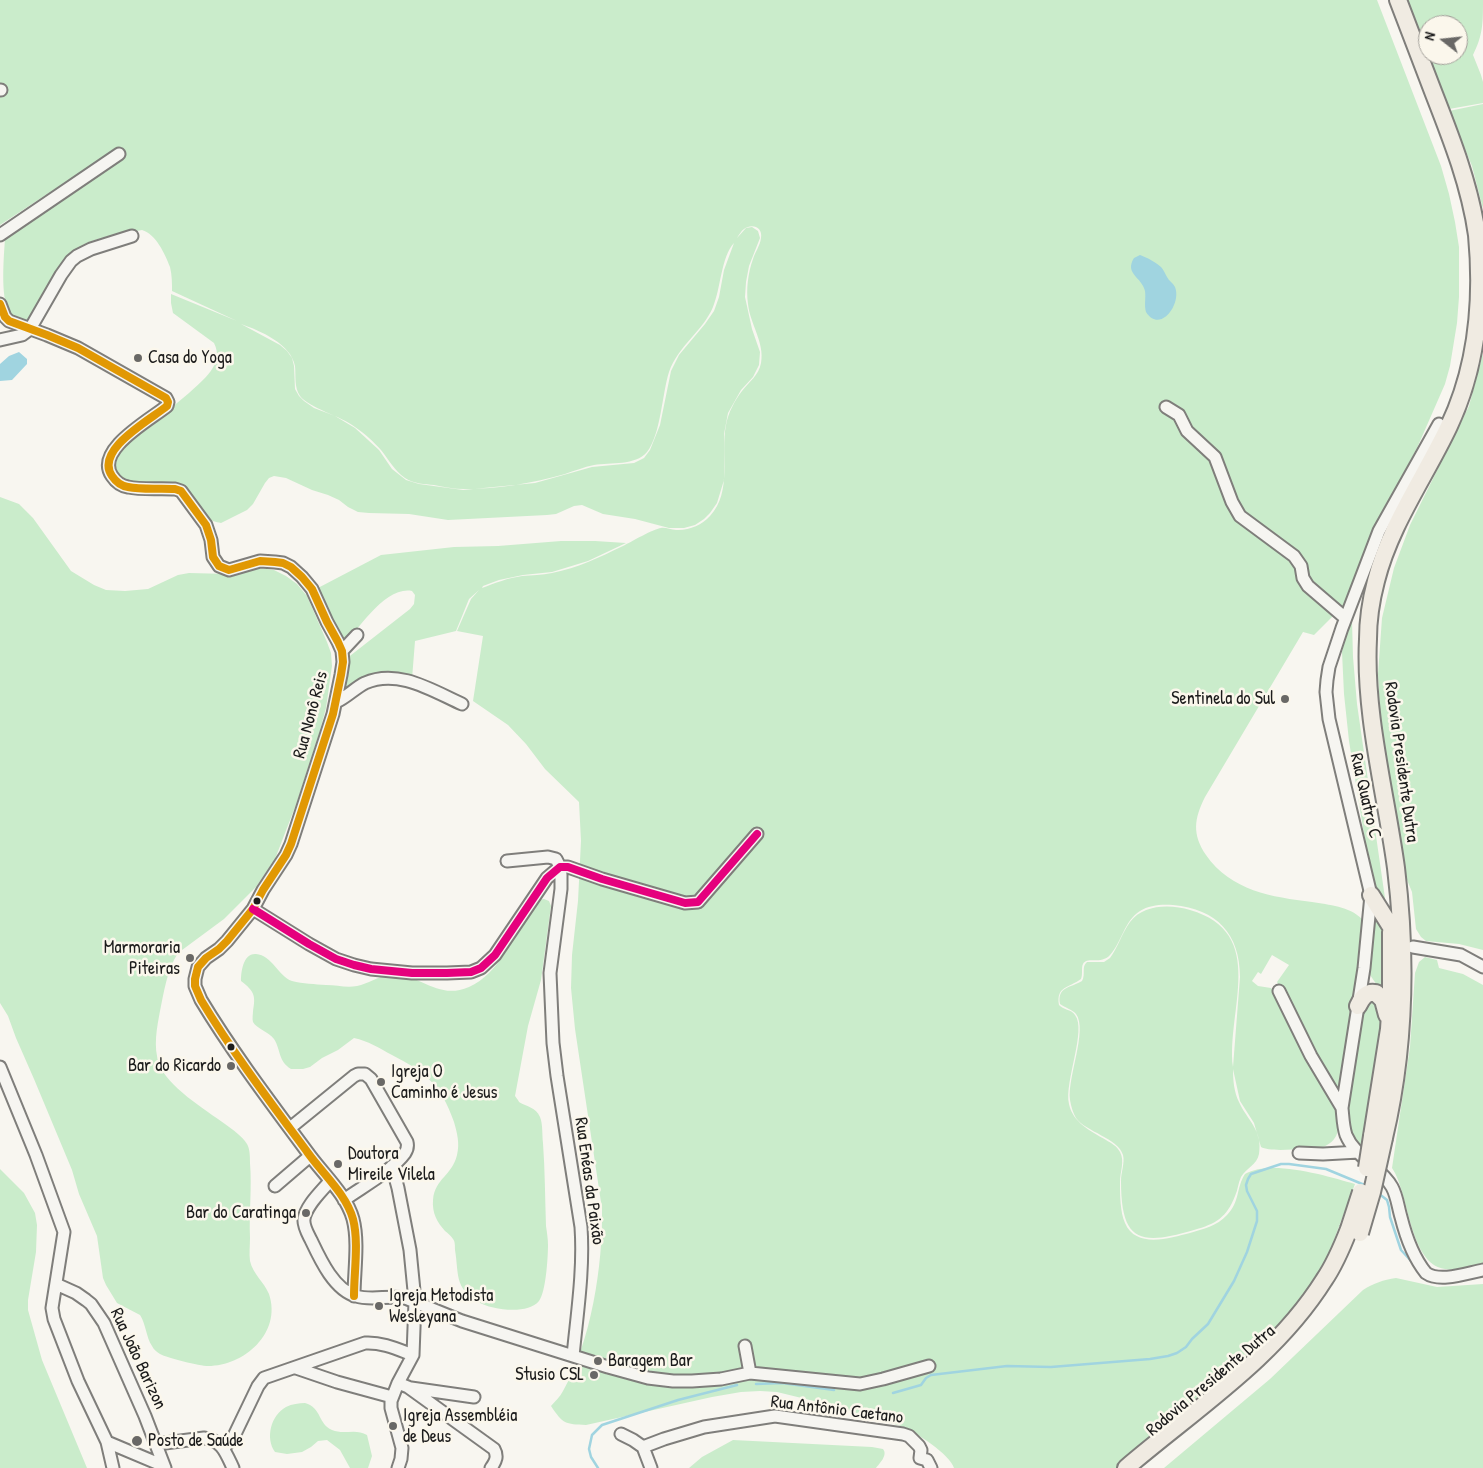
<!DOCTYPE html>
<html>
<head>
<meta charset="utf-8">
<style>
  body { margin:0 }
  #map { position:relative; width:1483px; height:1468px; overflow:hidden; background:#f8f6f0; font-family:"Patrick Hand",sans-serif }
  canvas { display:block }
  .north { position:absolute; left:1418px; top:15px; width:50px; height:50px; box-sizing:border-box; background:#fbf7ec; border:1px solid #a29f99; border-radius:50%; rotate:286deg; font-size:14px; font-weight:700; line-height:20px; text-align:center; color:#1c1c1c }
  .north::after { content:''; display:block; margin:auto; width:18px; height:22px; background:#696866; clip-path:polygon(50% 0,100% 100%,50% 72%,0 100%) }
</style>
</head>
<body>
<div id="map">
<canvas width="1483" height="1468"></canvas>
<div class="north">N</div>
</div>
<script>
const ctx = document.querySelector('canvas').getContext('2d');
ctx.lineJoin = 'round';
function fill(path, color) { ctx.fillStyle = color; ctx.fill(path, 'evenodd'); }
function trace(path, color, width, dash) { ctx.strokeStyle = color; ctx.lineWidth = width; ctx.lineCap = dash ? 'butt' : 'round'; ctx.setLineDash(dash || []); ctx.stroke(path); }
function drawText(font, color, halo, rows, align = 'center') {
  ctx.font = font + ' "Patrick Hand",sans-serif'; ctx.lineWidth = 5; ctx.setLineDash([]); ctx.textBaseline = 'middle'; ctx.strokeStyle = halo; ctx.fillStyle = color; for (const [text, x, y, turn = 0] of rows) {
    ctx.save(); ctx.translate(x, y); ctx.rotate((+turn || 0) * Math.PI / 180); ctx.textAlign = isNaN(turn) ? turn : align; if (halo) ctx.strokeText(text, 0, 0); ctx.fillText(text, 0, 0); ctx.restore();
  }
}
fill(new Path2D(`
  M0 0H1377L1441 166 1449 194 1455 222 1459 247V297L1457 323 1450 366 1445 384 1417 448 1392 495 1345 604 1314 635 1303 632 1205 797C1194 819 1192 834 1206 855 1231 891 1272 897 1312 902 1329 905 1349 906 1362 919L1364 933 1339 1095 1316 1057 1277 982 1289 965 1272 955 1261 974 1258 972 1252 981 1258 986 1271 988 1337 1108C1339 1125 1342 1139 1323 1147 1309 1148 1271 1153 1261 1147L1254 1123 1240 1101 1233 1069C1233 1080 1234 1092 1239 1102 1247 1120 1263 1130 1259 1154 1257 1165 1246 1168 1241 1177 1238 1183 1238 1190 1235 1196 1227 1217 1216 1224 1194 1230 1140 1246 1121 1242 1121 1181 1121 1172 1125 1163 1123 1155 1118 1138 1086 1132 1076 1118 1073 1113 1071 1106 1070 1100 1067 1078 1088 1030 1076 1014 1072 1009 1065 1008 1060 1004 1057 987 1070 988 1082 981 1086 974 1081 967 1087 962H1104L1110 958C1118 947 1122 933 1130 922 1143 904 1171 904 1190 910 1269 933 1226 1011 1233 1067L1240 977C1240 934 1217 909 1173 905 1162 904 1149 905 1140 911 1124 921 1122 942 1110 955 1101 965 1087 956 1083 964 1081 968 1083 974 1081 979 1069 988 1056 986 1059 1005 1063 1010 1071 1009 1075 1015 1087 1030 1064 1082 1069 1104 1073 1123 1091 1131 1106 1140 1111 1143 1117 1146 1120 1152 1125 1161 1120 1172 1120 1182 1120 1194 1120 1212 1125 1223 1136 1249 1170 1238 1190 1233 1203 1229 1217 1226 1227 1215 1240 1202 1236 1188 1245 1174 1271 1159 1327 1176 1355 1184L1326 1261 1309 1295 1269 1341 1119 1468H954C950 1454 915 1432 901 1426L818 1402 777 1392 760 1391 741 1392 712 1397 586 1425C565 1424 563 1424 551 1406 555 1401 560 1397 563 1391 591 1342 603 1265 602 1209L575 1029 571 988 572 955 578 901 581 841 579 802 545 769 526 744 508 725 473 701 483 636 457 631 471 599 479 590 469 599 456 631 415 641 412 679 398 676 340 696 346 659 410 609 414 604 415 595 412 591C385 586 358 630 342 647L316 589 381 555 454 547 498 546 561 541H595L626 543 588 561 552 572 523 575 499 580 483 586 482 588C495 583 508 578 522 576 532 575 542 575 552 573 578 568 600 557 623 546 631 542 653 529 661 528 665 527 671 530 676 530 688 531 702 525 710 516 733 491 720 455 726 425 728 413 735 400 742 391 749 382 759 375 761 363 765 343 750 324 748 304 746 289 748 273 753 259 755 252 760 246 761 238 763 227 752 223 744 229 741 231 739 235 737 238L746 228 752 227 758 231 760 238 749 266 746 282 745 297 752 329 760 352 759 365 753 377 741 390 728 413 724 434V480L717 503 710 513 704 519 695 525 684 528H669L635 519 603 514 582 505 574 506 556 514 547 515 448 520 409 514 369 513 358 512 348 507 339 500 328 495 312 490 286 478 274 476 269 478 265 483 253 504 247 510 221 523C216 522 211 521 207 517 198 508 194 491 180 486 163 480 139 486 123 478 106 469 118 449 129 440 134 436 140 433 145 429 160 418 174 405 189 393 202 381 225 364 214 343L173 313 171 303V294L237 321 172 291C172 283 172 275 170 267 165 254 156 234 142 230 125 233 104 236 89 242 58 255 45 294 30 321 23 319 14 318 9 311 0 298 4 255 5 238L104 172 96 162 0 225ZM734 243 724 270 719 297 714 311 705 324 679 355 671 371 660 425 650 450 644 458 634 463 592 467 535 483 463 490 419 484 406 480 392 469 379 450 355 428 335 416 314 408 304 401 299 396 295 389 294 366 292 358 287 351 280 345 241 324C261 331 291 344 295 366 296 376 294 387 300 396 309 408 341 416 355 427 364 433 374 442 381 450 389 460 394 470 405 478 414 484 425 484 434 485 444 487 454 489 464 489 498 489 533 483 565 474 574 471 584 467 594 465 611 462 635 466 647 452 661 434 662 394 669 372 678 346 703 331 713 307 721 288 721 257 734 243Z
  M1408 0H1483C1483 23 1483 35 1473 55L1481 75 1483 82V103L1449 109 1429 55H1458V25H1428V51Z
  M1483 104V209L1472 166 1449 111Z
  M1483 353V950L1459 944 1426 941 1421 937 1416 929 1412 892 1405 875 1394 813 1380 713 1378 674 1382 618 1394 568 1410 525 1469 406Z
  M0 497 19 504 33 518 71 571 94 585 106 590 125 591 148 589 178 575 189 573 229 574 259 568 274 570 286 576 297 584 307 596 327 642 331 653 332 666 326 708 319 734 297 802 275 859 256 887 224 919 178 953C167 970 164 992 160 1011 157 1027 153 1047 159 1063 166 1086 206 1110 225 1124 233 1130 242 1136 247 1144 250 1149 250 1157 250 1163 252 1187 249 1213 250 1238 250 1245 249 1254 250 1261 253 1274 264 1282 269 1294 282 1333 244 1366 208 1366 200 1366 167 1358 160 1354 157 1352 154 1350 152 1346 146 1337 146 1324 140 1315L117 1303 106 1285 103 1278 97 1236 79 1194 72 1170 34 1079 16 1038 8 1016 0 1003Z
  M1352 621 1353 657 1357 704 1387 912 1372 884 1349 741 1344 694 1342 652 1345 636Z
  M544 899 549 901 551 906 541 980 528 1026 515 1096C515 1096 519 1101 519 1102 527 1107 536 1107 540 1117 543 1124 542 1135 543 1143 545 1171 545 1198 546 1226 547 1233 548 1239 548 1245 548 1257 546 1292 539 1301 528 1315 492 1310 478 1302 454 1288 459 1273 455 1250 455 1246 455 1241 453 1239 451 1236 448 1233 445 1231 437 1222 432 1213 433 1200 435 1178 452 1176 457 1155 460 1143 457 1133 454 1122 441 1084 425 1072 392 1055 379 1048 368 1041 354 1038L338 1050 322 1058 310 1067 303 1069H291C278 1061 281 1050 274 1039 269 1032 256 1028 253 1022 252 1019 253 1014 253 1011 256 995 254 991 241 981 241 972 243 953 256 954 272 955 278 976 292 981 303 984 315 984 326 985 337 985 346 988 357 986 368 984 378 976 389 975 420 972 436 1001 469 987 499 974 516 933 532 907L538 900Z
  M1376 919H1379L1384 923 1383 994 1368 972 1373 921Z
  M1425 957 1437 960 1439 968 1463 974 1483 985V1265C1471 1267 1457 1271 1445 1269 1409 1264 1409 1192 1392 1168L1410 1047 1415 973 1419 962Z
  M1367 1001H1373L1382 1009 1367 1153 1357 1144 1350 1133 1347 1113 1363 1007Z
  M0 1169 24 1193 35 1213 37 1225 36 1252 28 1300V1310L42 1360 87 1468H0Z
  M1396 1278 1437 1287 1483 1284V1468H1164L1270 1379 1363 1290C1374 1283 1383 1280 1396 1278Z
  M305 1403C322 1408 318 1424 332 1430 344 1435 356 1428 367 1435L372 1456 368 1468H350L340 1450 327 1440 318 1441 311 1447 302 1452 287 1454 275 1452C265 1438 271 1415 286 1407 292 1404 299 1403 305 1403Z
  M733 1440 872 1447 883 1449C888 1455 880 1463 876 1468H689L702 1457Z`), '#caeccb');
fill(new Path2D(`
  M1140 255C1146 257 1157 263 1161 267 1164 270 1165 274 1167 277 1169 281 1173 283 1175 287 1182 304 1160 334 1146 312 1144 305 1146 298 1145 291 1142 277 1124 274 1134 258Z
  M19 352 27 359V364L12 380 0 381V364L9 356Z`), '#a0d4e0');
trace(new Path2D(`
  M1378 1193 1387 1200 1389 1207 1390 1217 1401 1250 1412 1262
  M1432 1281 1439 1283 1451 1282
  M756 1384 782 1383 834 1390
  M893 1393 921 1385 926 1378 931 1375 1007 1366 1051 1367 1150 1359 1168 1356 1177 1353 1186 1347 1192 1339 1208 1324 1234 1281 1247 1252 1257 1221V1211L1247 1191 1246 1185 1248 1179 1251 1174 1281 1164H1289L1326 1169 1367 1186
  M598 1468 591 1457 589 1449 592 1435 602 1425 678 1400 737 1385`), '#a0d4e0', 2.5);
const minor = new Path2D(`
  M0 90H1
  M0 235 119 154
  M0 304 5 317 9 321 47 335 78 348 166 398 168 402 167 406C150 420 94 450 112 476 116 482 121 486 128 487 142 490 160 488 175 489L181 491 206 525 211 540 213 557 219 566 229 570 260 561 275 562 283 563 291 567 302 577 312 589 327 622 338 642 342 651 343 662 341 675 333 714 291 844 286 855 263 890 253 909 227 941 219 949 206 958 198 967 195 979V986L201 1000C233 1053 271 1103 308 1153 323 1174 346 1194 353 1219 359 1242 354 1272 354 1296
  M0 340 22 335 30 329 61 275 71 261 77 256 91 249 132 236
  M1166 407 1179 415 1187 431 1215 457 1232 502 1240 516 1294 556 1301 566 1303 578 1308 586 1343 616
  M1439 424 1379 531 1342 628 1329 667 1327 680 1326 692 1329 719 1371 895 1364 968 1342 1108C1343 1117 1343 1126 1346 1135 1355 1157 1381 1167 1392 1187 1397 1196 1398 1207 1401 1217 1406 1237 1413 1257 1426 1273 1440 1283 1467 1273 1483 1270
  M342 651 357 635
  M336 702C347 697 355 688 365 683 398 668 433 691 462 704
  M507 861 548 857 556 859 560 867 561 875V889L550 973 553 1043 557 1076 581 1227C584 1270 577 1314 573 1356
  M253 909 309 944 336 959 354 965 371 969 412 973H447L471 972 481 968 495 955 547 878 560 867H568L602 879 685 903 698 902 757 834
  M1413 947 1461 955 1483 967
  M1279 991 1311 1056 1342 1108
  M0 1067 36 1155 64 1232 52 1308 54 1319 78 1381 107 1442 164 1466
  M290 1128 354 1076 358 1074H365L371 1079 407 1142C408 1146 407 1150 405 1153 392 1171 362 1187 344 1200
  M1299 1153 1323 1154 1359 1152
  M392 1166 398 1188 410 1250 415 1301 413 1355 398 1383 391 1401V1408L402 1448 401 1459 398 1468
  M330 1181C322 1191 306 1205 304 1219 303 1226 308 1234 311 1240 320 1259 334 1290 356 1296 371 1301 389 1295 405 1298L462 1321 608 1367 648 1378 673 1381H692L721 1379 750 1373 860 1384 883 1379 929 1366
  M275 1186 310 1156
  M56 1284 76 1293 86 1300 91 1304 104 1323 145 1416 165 1468
  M745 1346 750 1373
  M296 1368 337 1382 392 1397
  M398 1383 408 1387 494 1449C498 1456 496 1461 491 1468
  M411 1388 474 1397
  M621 1434 633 1440 643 1447
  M107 1442 113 1468
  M157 1444 204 1438C222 1440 226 1453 233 1468
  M224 1448 234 1436 258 1386 264 1378 365 1343C382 1342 397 1349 413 1355
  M651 1468 643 1447 664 1439 704 1427 775 1416 903 1434 909 1436 919 1446 921 1450 920 1458 927 1460 931 1468`);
const highway = new Path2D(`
  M1371 895 1391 927
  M1358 1006C1362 998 1366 991 1376 993L1383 1000 1387 1015
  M1372 1136 1389 1029 1391 998V932
  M1384 1138C1405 1049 1407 959 1396 868 1386 794 1364 714 1368 639 1368 619 1371 600 1376 581 1390 525 1425 477 1449 426 1477 367 1483 299 1477 235 1470 186 1452 140 1434 94 1422 63 1410 31 1398 0
  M1126 1468C1195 1409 1275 1358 1324 1280 1335 1264 1342 1247 1349 1229`);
trace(minor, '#7f7e7b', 15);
trace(highway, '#7f7e7b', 20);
trace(minor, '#f6f5f1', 11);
trace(highway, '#f0ebe2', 16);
const highwayBridge = new Path2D(`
  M1367 1168 1372 1136
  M1349 1229 1361 1192
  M1360 1233 1372 1192 1384 1138`);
trace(highwayBridge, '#7f7e7b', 20, []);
trace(highwayBridge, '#f0ebe2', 16);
trace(new Path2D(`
  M0 304 5 317 9 321 47 335 78 348 166 398 168 402 167 406C150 420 94 450 112 476 116 482 121 486 128 487 142 490 160 488 175 489L181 491 206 525 211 540 213 557 219 566 229 570 260 561 275 562 283 563 291 567 302 577 312 589 327 622 338 642 342 651 343 662 341 675 333 714 291 844 286 855 263 890 253 909 227 941 219 949 206 958 198 967 195 979V986L201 1000C233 1053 271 1103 308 1153 323 1174 346 1194 353 1219 359 1242 354 1272 354 1296`), '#e19803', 8);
trace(new Path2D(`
  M253 909 309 944 336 959 354 965 371 969 412 973H447L471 972 481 968 495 955 547 878 560 867H568L602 879 685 903 698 902 757 834`), '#e5007d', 8);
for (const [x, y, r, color] of [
  [138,358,5,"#696866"],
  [1285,699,5,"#696866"],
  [257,901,4.5,"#1c1c1c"],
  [190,958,5,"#696866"],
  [231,1047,4.5,"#1c1c1c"],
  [231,1066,5,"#696866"],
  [381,1082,5,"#696866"],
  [338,1164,5,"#696866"],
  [306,1213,5,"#696866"],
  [379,1306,5,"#696866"],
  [598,1361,5,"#696866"],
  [594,1375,5,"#696866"],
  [393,1426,5,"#696866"],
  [137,1441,6,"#696866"]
]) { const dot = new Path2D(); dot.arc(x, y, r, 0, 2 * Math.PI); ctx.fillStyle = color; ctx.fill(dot); trace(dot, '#fbf7ec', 2); }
drawText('18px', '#1c1c1c', '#fbf7ec', [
  ["Casa do Yoga",148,358],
  ["Sentinela do Sul",1275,699,"right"],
  ["Marmoraria",180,948,"right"],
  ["Piteiras",180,969,"right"],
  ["Bar do Ricardo",221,1066,"right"],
  ["Igreja O",391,1072],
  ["Caminho é Jesus",391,1093],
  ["Doutora",348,1154],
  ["Mireile Vilela",348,1175],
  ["Bar do Caratinga",296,1213,"right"],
  ["Igreja Metodista",389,1296],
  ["Wesleyana",389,1317],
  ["Baragem Bar",608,1361],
  ["Stusio CSL",584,1375,"right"],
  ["Igreja Assembléia",403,1416],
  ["de Deus",403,1437],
  ["Posto de Saúde",148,1441]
], 'left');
drawText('18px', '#1c1c1c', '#fbf7ec', [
  ["Rua Nonô Reis",311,715,-75],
  ["Rodovia Presidente Dutra",1401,762,82],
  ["Rua Quatro C",1365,796,77],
  ["Rua Enéas da Paixão",589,1181,82],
  ["Rua João Barizon",138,1359,65],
  ["Rodovia Presidente Dutra",1211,1381,-40],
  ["Rua Antônio Caetano",837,1410,7]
]);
</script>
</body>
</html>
